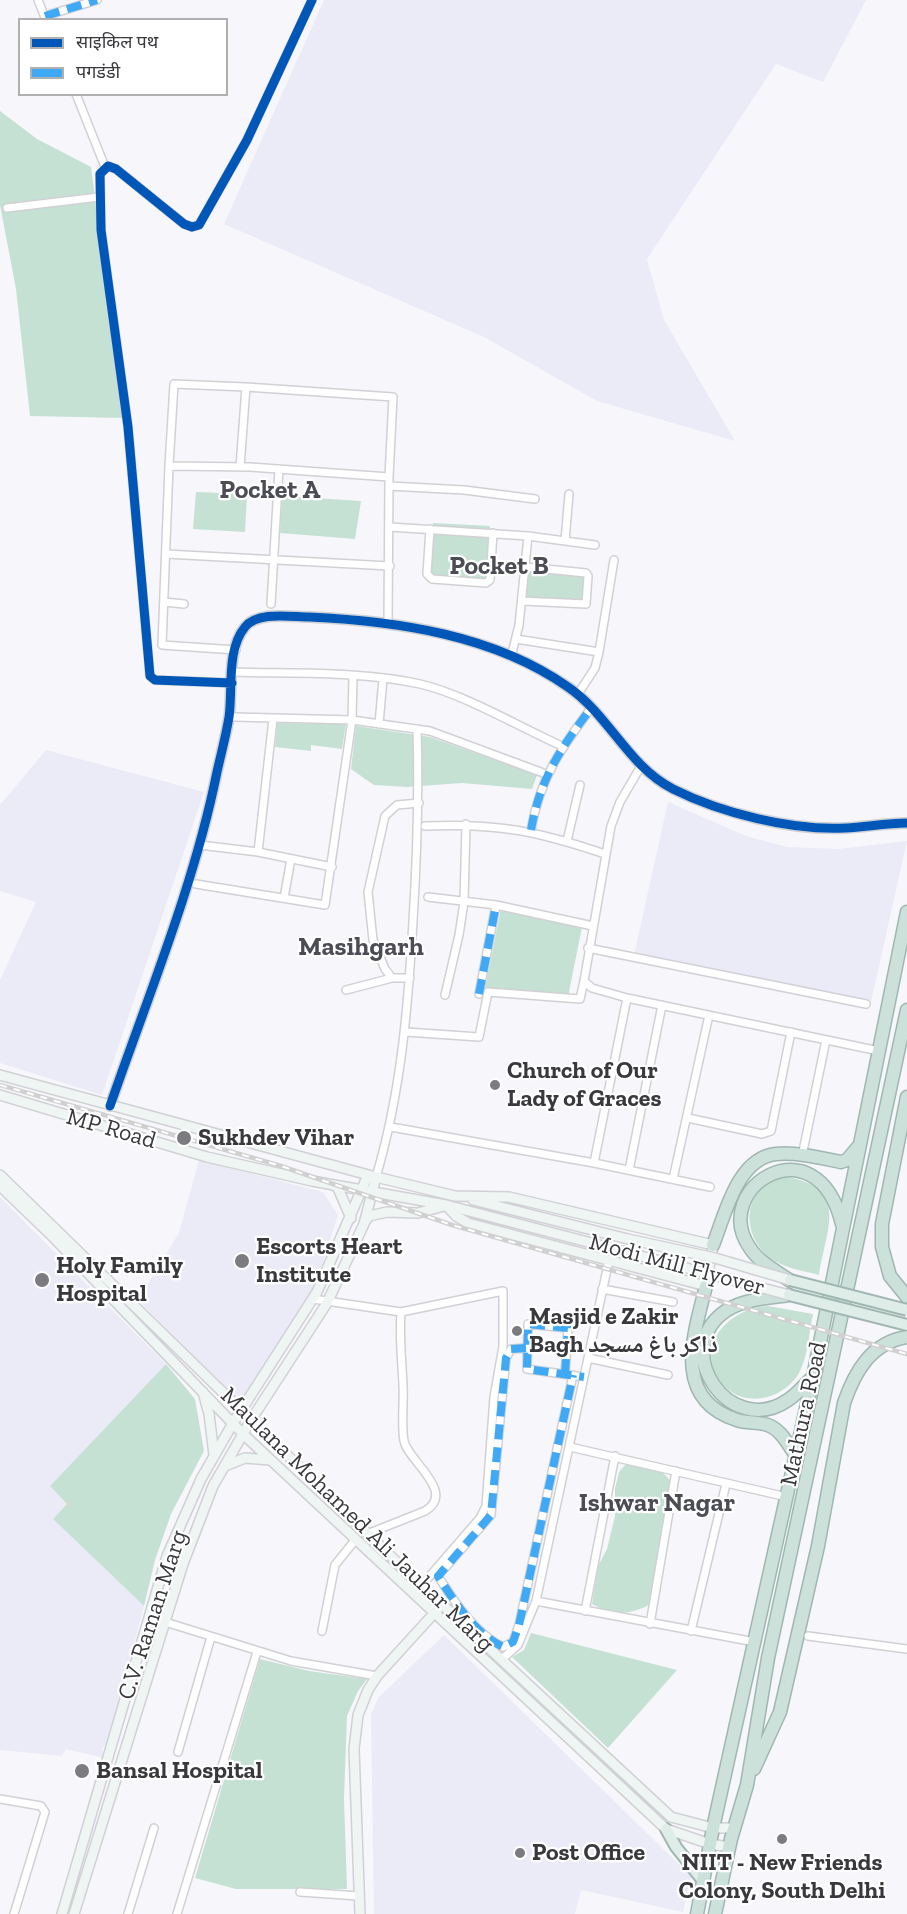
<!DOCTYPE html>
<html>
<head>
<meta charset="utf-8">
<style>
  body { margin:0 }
  #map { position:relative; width:907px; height:1914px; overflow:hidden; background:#f6f6fb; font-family:"Zilla Slab","Noto Sans Devanagari",serif }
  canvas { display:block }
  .legend { position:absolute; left:18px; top:18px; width:210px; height:78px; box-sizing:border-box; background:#fff; border:2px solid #b0b0b1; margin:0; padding:8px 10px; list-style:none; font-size:18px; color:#39393d }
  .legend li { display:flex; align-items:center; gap:12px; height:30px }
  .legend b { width:30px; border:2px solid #b0b0b1 }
</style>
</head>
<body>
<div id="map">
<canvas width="907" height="1914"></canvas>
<ul class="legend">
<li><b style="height:8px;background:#0057b8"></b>साइकिल पथ</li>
<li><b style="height:8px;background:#3fa9f5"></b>पगडंडी</li>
</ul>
</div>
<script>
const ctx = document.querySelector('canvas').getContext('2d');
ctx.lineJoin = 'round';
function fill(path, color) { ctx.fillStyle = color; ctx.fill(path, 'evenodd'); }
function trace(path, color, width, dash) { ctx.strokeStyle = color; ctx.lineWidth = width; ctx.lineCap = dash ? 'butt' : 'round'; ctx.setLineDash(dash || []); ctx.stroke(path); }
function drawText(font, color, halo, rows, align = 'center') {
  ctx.font = font + ' "Zilla Slab","Noto Naskh Arabic",serif'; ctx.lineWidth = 4.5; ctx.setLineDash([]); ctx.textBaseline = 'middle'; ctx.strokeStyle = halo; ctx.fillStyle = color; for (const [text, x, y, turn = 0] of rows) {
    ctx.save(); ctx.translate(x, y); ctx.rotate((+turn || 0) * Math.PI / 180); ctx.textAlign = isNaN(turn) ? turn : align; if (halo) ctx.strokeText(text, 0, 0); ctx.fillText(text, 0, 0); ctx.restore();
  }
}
fill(new Path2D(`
  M324 0H866L823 82 776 64 647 259 664 320 735 441 597 401 484 337 224 224Z
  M46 750 204 792 102 1095 0 1063V980L36 902 0 891V805Z
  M668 802 746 836 787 847 838 849 907 841 871 1002 634 955Z
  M199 1160 323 1192 338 1215 314 1290 240 1404 138 1300 179 1233Z
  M0 1197 166 1364 50 1486 67 1504 53 1519 144 1606 108 1741 102 1748 104 1758 66 1749 62 1756 0 1750Z
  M444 1635 691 1876 683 1912 581 1890 575 1914H374L371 1714 379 1697Z`), '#ebebf8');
fill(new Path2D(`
  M0 111 37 139 91 167 124 418 30 416 16 289 0 205Z
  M196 492 247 494 245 532 193 529Z
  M282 496 361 501 355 539 280 533Z
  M433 523 490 526 487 580 429 576Z
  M525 569 585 575V604L520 599Z
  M277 723 346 724 342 749 311 745V751L275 747Z
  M356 726 430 737 537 775 532 789 462 783 407 787 374 785 351 769Z
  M501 909 582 927 568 997 484 993Z
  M788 1177C851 1189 825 1232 819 1275 805 1271 788 1269 775 1261 748 1246 738 1204 767 1184 773 1180 781 1179 788 1177Z
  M768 1306 813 1314C809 1332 808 1357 799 1373 782 1402 738 1410 718 1378 696 1341 732 1308 768 1306Z
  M166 1364 195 1399 204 1451 171 1514 155 1560 144 1606 53 1519 67 1504 50 1486Z
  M626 1464 661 1471 672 1482 660 1561 649 1605C630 1615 612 1615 592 1604L598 1566 607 1549 615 1516V1489L619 1472Z
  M531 1633 677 1670 608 1748 512 1657 524 1650Z
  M260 1659 309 1671 367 1679 358 1691 347 1716 344 1798 347 1889H236L195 1878Z`), '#c4e1d4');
const street = new Path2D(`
  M38 0 46 20
  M45 16 97 0
  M76 94 105 167
  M7 208 99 197
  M246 387 174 384 169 466 250 467 389 477
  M169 466 162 645 236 650
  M240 467 246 387 393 397 389 477 388 623
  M389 486 464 490 535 499
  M390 527 528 536 595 545
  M430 529 427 574 432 579 486 583 490 580 493 533
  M565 541 569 494
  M166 554 390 566
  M522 601 586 604 588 576 586 573 526 567
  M164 602 184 604
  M271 604 279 469
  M516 639 599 652 614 560
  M511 657 519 625 528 536
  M233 672C291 674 363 671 420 684 464 694 519 727 562 746
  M232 683 155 680 150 676 128 427 101 230 100 174 108 166 116 169 184 224 192 227 199 225 247 140 312 0
  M578 694 595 668 599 652
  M235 717 352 720 430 731 546 774
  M379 724 383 679
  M641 766 620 802 611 826 584 981 592 988 627 998 879 1051
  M425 826C498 823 537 831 605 854
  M531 830C540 778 561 748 592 707
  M567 841 580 785
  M200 845 258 852 332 867
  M258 852 273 719
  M196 884 325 905 352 720 353 677
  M428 897 496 905 593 926
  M284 898 291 859
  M588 948 866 1004
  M410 978H392L385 969 373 940 368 892 385 816 397 805 419 803
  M346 990 392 978
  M479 994 496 905
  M445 995 459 935 464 902 466 824
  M406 1032 479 1037 488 992 580 999 584 981
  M688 1118 762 1134 771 1131 791 1032
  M391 1127 594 1163 710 1187
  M802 1156 826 1040
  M594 1163 627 998
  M629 1170 662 1005
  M376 1177C401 1093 408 1008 413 921 417 857 419 793 417 729
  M673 1179 709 1015
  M602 1289 673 1302
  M313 1299 401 1312 503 1291V1346L494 1397 486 1506 480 1518 422 1585
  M526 1348 511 1349 506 1358 491 1515 438 1576C454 1601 475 1634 503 1647L513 1642 519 1625 573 1375
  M588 1358 668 1375
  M565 1374 568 1328 528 1324 527 1369 584 1377
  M570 1447 787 1497
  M367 1534 425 1511C457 1492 408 1461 404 1441 401 1424 404 1403 403 1386 402 1360 399 1337 401 1312
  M536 1601 755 1642
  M585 1611 615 1456
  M149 1617 291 1661 377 1676
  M650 1624 676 1471
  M322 1631 335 1565 356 1539
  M691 1631 726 1484
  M808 1636 907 1649
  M502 1659 518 1645 536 1601 609 1260
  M178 1752 211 1637
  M0 1799 41 1806 45 1812 14 1914
  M300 1892 359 1896
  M128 1914 154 1828
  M177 1914 257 1652`);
const secondary = new Path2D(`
  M0 1075 376 1177 455 1196 509 1197 713 1245 706 1286 468 1223 456 1216 446 1205
  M0 1095 207 1157 312 1181 446 1205 626 1252
  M110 1106C148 996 194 886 217 772 221 754 226 736 229 717 233 690 226 650 245 627 258 611 291 617 309 617 397 621 494 635 568 687 609 715 628 766 673 789 721 813 792 831 846 828 866 827 886 823 907 823
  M0 1175 407 1572 671 1817 713 1828H734
  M332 1185 337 1186 351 1218
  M0 1186 52 1236 243 1434 666 1829 710 1844 729 1847
  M473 1200 628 1239
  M364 1223 369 1216 387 1212 418 1213 444 1206
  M203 1392 209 1414 214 1455
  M225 1466 245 1458 270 1460
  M62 1914 167 1556 201 1479 233 1423 317 1292 368 1175
  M74 1914 183 1564 213 1486 251 1420 327 1303 364 1224 376 1177
  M360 1914 354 1749 358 1715 368 1690 377 1676 438 1609`);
const primary = new Path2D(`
  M666 1829 676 1847 703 1881`);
const highway = new Path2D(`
  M907 1097 882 1224V1247L890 1276 907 1297
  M713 1245C725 1215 737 1158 776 1154 797 1152 821 1158 841 1162L847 1160 858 1147
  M789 1280C776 1271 759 1262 750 1248 708 1188 817 1120 842 1224
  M706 1286C694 1334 671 1399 737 1420 746 1423 755 1422 764 1424 780 1427 788 1444 796 1456
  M789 1295C769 1298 745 1299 727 1310 668 1349 730 1440 788 1400 797 1394 804 1385 812 1378
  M754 1769 780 1712 818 1546 844 1403C855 1371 871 1343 907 1337
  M697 1914 713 1828 813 1377 907 912
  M715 1914 731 1839 747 1785 768 1658 907 1010`);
trace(street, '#d1d1d5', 10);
trace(secondary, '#d1d1d5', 12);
trace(primary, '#a0b7b1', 14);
trace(highway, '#a0b7b1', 15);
trace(street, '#fefefe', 7);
trace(secondary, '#eef5f3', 9);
trace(primary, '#dfede8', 10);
trace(highway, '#cce1da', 12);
const rail = new Path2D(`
  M0 1085 281 1166 452 1225 907 1354`);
trace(rail, '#d0d0d1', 4.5);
trace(rail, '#fff', 2, [7]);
const secondaryBridge = new Path2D(`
  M628 1239 715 1258 790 1280
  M626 1252 789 1295`);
const primaryBridge = new Path2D(`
  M790 1280 907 1310
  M789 1295 907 1325`);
trace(secondaryBridge, '#d1d1d5', 12, []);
trace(primaryBridge, '#a0b7b1', 14, []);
trace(secondaryBridge, '#eef5f3', 9);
trace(primaryBridge, '#dfede8', 10);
trace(new Path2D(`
  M45 16 97 0
  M531 830C540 778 561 748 592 707
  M479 994 496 905
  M526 1348 511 1349 506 1358 491 1515 438 1576C454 1601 475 1634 503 1647L513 1642 519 1625 573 1375
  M565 1374 568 1328 528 1324 527 1369 584 1377`), '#3fa9f5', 8, [15, 8]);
trace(new Path2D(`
  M232 683 155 680 150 676 128 427 101 230 100 174 108 166 116 169 184 224 192 227 199 225 247 140 312 0
  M110 1106C148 996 194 886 217 772 221 754 226 736 229 717 233 690 226 650 245 627 258 611 291 617 309 617 397 621 494 635 568 687 609 715 628 766 673 789 721 813 792 831 846 828 866 827 886 823 907 823`), '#0057b8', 9);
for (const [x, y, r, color] of [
  [495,1085,6,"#7b7b80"],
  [184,1138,8,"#7b7b80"],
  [242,1261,8,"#7b7b80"],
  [42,1280,8,"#7b7b80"],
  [517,1331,6,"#7b7b80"],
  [82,1771,8,"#7b7b80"],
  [782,1839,6,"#7b7b80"],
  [520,1853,6,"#7b7b80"]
]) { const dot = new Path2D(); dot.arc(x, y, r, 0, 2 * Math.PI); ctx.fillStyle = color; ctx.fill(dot); trace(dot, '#fff', 2); }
drawText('bold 24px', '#39393d', '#fff', [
  ["Church of Our",507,1071],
  ["Lady of Graces",507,1099],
  ["Sukhdev Vihar",198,1138],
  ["Escorts Heart",256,1247],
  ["Institute",256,1275],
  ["Holy Family",56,1266],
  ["Hospital",56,1294],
  ["Masjid e Zakir",529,1317],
  ["Bagh ذاکر باغ مسجد",529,1345],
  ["Bansal Hospital",96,1771],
  ["Post Office",532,1853],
  ["NIIT - New Friends",782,1863,"center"],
  ["Colony, South Delhi",782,1891,"center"]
], 'left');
drawText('24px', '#39393d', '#fff', [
  ["MP Road",111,1129,16],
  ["Modi Mill Flyover",677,1265,15],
  ["Mathura Road",804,1414,-78],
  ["Maulana Mohamed Ali Jauhar Marg",357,1520,44],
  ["C.V. Raman Marg",153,1615,-72]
]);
drawText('bold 26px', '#4c4c55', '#fff', [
  ["Pocket A",270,491],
  ["Pocket B",499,567],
  ["Masihgarh",361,948],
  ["Ishwar Nagar",657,1504]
]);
</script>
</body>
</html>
